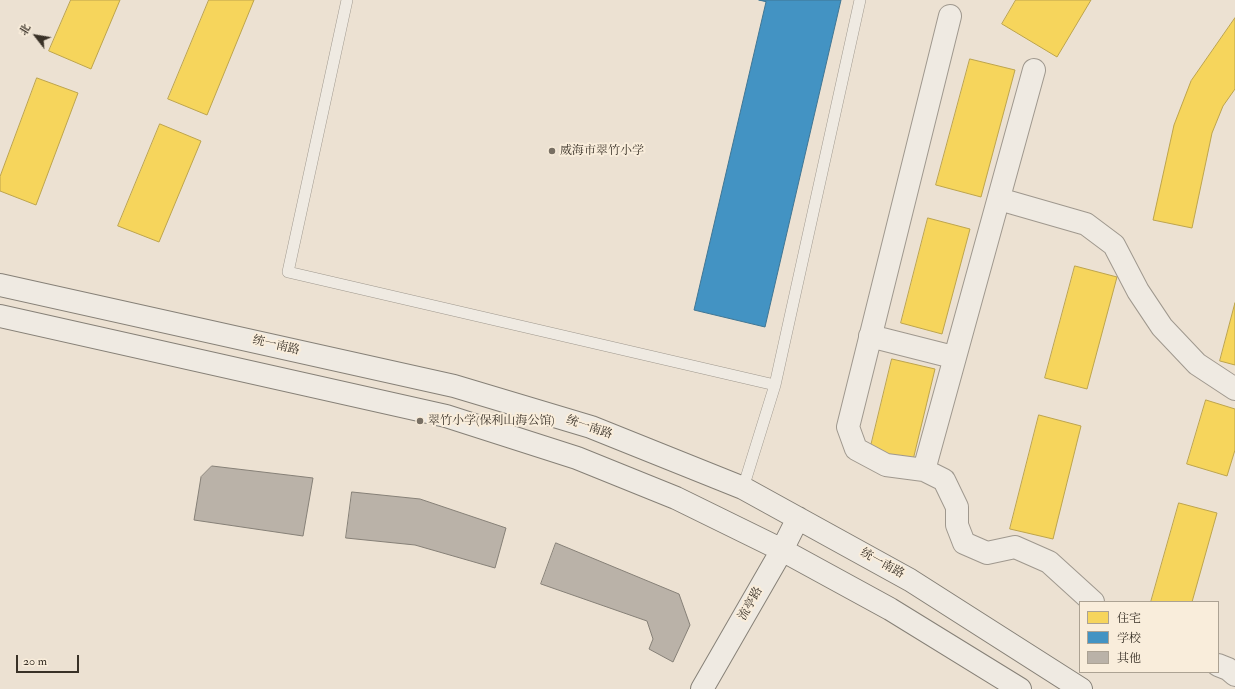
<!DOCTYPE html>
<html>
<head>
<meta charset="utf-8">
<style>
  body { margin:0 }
  #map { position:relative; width:1235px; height:689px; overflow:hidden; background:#ece1d2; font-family:"IM FELL Double Pica","Noto Serif SC",serif }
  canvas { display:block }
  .legend { position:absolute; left:1079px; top:601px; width:140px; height:72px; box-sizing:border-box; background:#f9eddb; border:1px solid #aca293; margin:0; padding:5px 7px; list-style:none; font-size:12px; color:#393127 }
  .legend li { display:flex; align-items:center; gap:8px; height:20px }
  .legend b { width:20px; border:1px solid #aca293 }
  .north { position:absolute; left:16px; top:16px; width:40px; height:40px; -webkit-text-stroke:3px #f9eddb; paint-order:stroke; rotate:301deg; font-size:11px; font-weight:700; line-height:16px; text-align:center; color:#393127 }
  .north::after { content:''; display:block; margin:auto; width:14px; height:18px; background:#393127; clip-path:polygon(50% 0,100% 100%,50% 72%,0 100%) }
  .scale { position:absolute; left:16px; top:655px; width:63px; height:18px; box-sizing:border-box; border:2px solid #393127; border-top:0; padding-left:5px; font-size:12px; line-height:14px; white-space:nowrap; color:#393127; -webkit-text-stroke:3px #f9eddb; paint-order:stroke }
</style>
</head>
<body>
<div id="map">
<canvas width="1235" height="689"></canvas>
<ul class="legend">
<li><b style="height:11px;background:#f6d55c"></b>住宅</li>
<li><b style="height:11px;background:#4393c3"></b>学校</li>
<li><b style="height:11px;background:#bab2a8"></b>其他</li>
</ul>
<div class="north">北</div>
<div class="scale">20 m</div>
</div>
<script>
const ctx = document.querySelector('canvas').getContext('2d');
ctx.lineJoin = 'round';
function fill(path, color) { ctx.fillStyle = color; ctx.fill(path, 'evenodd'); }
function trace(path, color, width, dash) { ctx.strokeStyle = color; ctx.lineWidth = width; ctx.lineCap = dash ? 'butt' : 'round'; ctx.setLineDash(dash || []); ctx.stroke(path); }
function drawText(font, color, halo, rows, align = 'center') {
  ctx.font = font + ' "IM FELL Double Pica","Noto Serif SC",serif'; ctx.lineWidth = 4; ctx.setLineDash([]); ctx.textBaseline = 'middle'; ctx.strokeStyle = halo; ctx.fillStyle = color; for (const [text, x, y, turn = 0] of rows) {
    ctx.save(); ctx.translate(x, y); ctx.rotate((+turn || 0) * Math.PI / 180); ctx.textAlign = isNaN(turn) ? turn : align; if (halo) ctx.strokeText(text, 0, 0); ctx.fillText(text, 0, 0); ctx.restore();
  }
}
const homes = new Path2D(`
  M71 0H120L91 69 49 51Z
  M209 0H254L207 115 168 99Z
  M1016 0H1091L1057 57 1002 24Z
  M1235 18V89L1223 106 1212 133 1192 228 1153 220 1174 125 1191 81Z
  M970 59 1015 70 981 197 936 185Z
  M37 78 78 93 36 205 0 191V177Z
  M160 124 201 141 159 242 118 226Z
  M928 218 970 229 942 334 901 323Z
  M1075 266 1117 277 1087 389 1045 378Z
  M1235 303V365L1220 361Z
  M892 359 935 369 913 460 870 450Z
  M1206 400 1235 409V450L1227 476 1187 464Z
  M1039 415 1081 426 1053 539 1010 529Z
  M1179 503 1217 513 1192 602H1151Z`);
fill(homes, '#f6d55c');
trace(homes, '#bda44c', 1);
const schools = new Path2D(`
  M759 0H841L765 327 694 310 766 2Z`);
fill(schools, '#4393c3');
trace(schools, '#407694', 1);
const building = new Path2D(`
  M212 466 313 478 303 536 194 520 201 477Z
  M352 492 420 499 506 528 495 568 415 545 346 538Z
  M556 543 679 594 690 625 673 662 649 649 653 639 647 621 541 584Z`);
fill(building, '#bab2a8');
trace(building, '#868077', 1);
const lane = new Path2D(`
  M347 0 288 272 775 385
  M743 488 775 385 860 0`);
const street = new Path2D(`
  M950 16 848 427 856 449 886 465 924 470 944 480 957 507V525L964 543 987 553 1015 547 1049 562 1093 602
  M999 199 1086 224 1114 245 1138 291 1162 327 1197 364 1235 389
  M870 336 949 356
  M924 470 1034 70
  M1218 665 1228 669 1235 675`);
const secondary = new Path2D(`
  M0 285 454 386 591 427 743 488 910 580 1081 689
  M0 316 446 416 577 458 676 498 782 550 890 609 1020 689
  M702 689 782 550 798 518`);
trace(lane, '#9f988e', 12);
trace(street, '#9f988e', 24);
trace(secondary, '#868077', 24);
trace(lane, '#efeae2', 11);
trace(street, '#efeae2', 22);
trace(secondary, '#efeae2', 22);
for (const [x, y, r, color] of [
  [552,151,4,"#786f63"],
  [420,421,4,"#786f63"]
]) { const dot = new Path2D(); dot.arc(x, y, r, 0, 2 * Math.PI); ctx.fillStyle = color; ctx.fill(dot); trace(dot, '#f9eddb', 1.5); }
drawText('12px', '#393127', '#f9eddb', [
  ["威海市翠竹小学",560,151],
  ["翠竹小学(保利山海公馆)",428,421]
], 'left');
drawText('12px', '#393127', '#f9eddb', [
  ["统一南路",276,346,13],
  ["统一南路",589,428,19],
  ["统一南路",882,564,29],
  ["流亭路",751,604,-60]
]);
</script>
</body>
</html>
